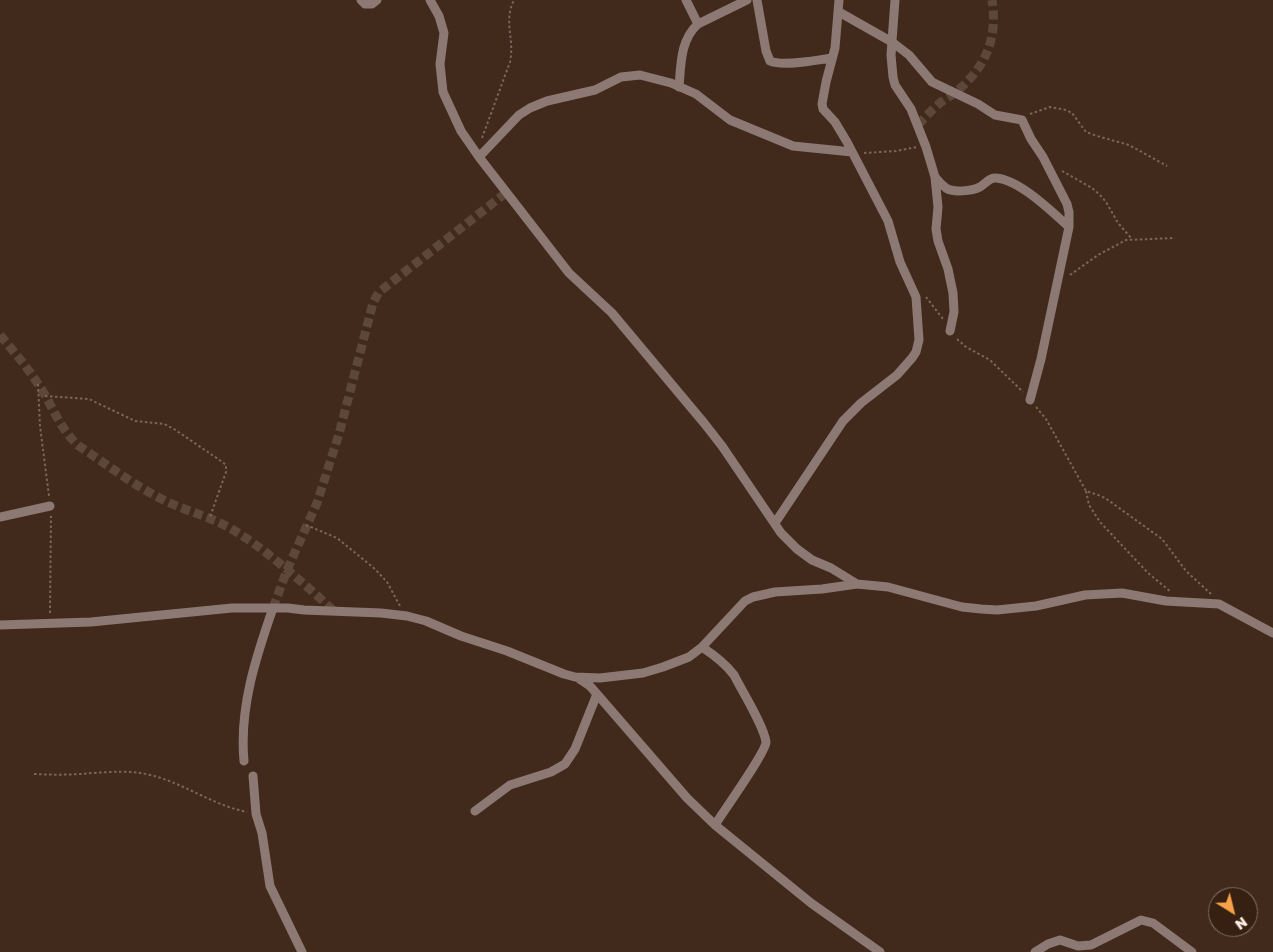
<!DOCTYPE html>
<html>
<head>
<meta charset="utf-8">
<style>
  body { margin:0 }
  #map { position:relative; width:1273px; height:952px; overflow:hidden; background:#412a1b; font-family:"Golos Text",sans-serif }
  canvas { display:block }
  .north { position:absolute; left:1208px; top:887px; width:50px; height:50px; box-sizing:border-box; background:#362011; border:1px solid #867265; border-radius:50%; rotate:144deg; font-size:14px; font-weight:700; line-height:20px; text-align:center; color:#fdeee4 }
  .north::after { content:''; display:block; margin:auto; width:18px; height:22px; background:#f7a148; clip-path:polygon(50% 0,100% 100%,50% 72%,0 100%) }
</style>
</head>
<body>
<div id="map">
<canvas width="1273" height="952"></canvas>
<div class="north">N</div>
</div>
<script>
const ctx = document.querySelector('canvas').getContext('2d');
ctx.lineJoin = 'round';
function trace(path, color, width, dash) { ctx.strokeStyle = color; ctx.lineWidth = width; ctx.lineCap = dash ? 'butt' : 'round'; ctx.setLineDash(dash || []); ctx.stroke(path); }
trace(new Path2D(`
  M918 125C925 117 932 110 940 103 945 99 951 96 956 92 986 67 998 38 992 0
  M0 335C16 354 32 373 45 395 55 413 63 432 79 446 109 466 137 488 170 503 190 512 210 517 230 528 267 550 302 582 334 611
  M273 608 287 570 317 503 339 434 373 303 379 292 507 192`), '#5d4739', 9, [9, 4.5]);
trace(new Path2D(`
  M1030 114 1050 107 1066 110 1072 113 1086 132 1097 136 1129 145 1167 166
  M482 138 510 62C515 38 503 23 514 0
  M864 153 896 151 917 147
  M1062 171 1092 188 1100 195 1106 202 1118 223 1132 239
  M1070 275 1098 255 1126 240 1175 238
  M926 297 943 319
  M957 339 966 347 990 360 1023 392
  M38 384 40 426 49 496
  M45 396 89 399 135 421 164 424 174 429 221 461 226 465V472L210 517
  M1036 407 1046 419 1086 491 1101 496 1108 500 1162 539 1186 571 1211 594
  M1086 491 1089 505 1100 522 1148 573 1171 592
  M306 525 337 538 375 569 387 582 400 606
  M50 613 51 516
  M34 774C54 775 73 775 92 773 112 772 130 770 150 775 184 783 212 805 247 812`), '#7a6658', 2, [2.5, 2.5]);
trace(new Path2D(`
  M361 0 365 4H372L377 0
  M430 0 439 16 444 33 440 64 443 92 461 131 479 157 569 273 612 313 704 423 722 446 781 533 797 549 812 560 831 568 857 584
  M686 0 698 24
  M757 0 766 51 770 61C783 67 817 60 832 58
  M895 0 891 55 893 77 895 85 911 109 926 147 935 177 938 207 936 229 938 241 948 269 953 293 954 312 950 331
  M839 12 892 42 909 55 932 82 978 104 995 115 1022 120 1031 139 1043 157 1067 204 1069 212V227L1041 359 1030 400
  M679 87C681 65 680 40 698 24L747 0
  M479 157 519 115 530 108 547 101 595 90 621 77 640 75 671 83 696 94 730 120 793 146 852 152
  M935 177C938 181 942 185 946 188 953 193 972 191 980 187 985 184 990 177 996 178 1020 180 1051 211 1069 227
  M0 517 50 506
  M775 523 843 421 861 403 897 375 912 358 916 352 919 340 916 297 900 262 888 221 847 142 835 122 823 109 822 104 826 82 835 48 839 0
  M0 625 91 622 232 608H288L304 610 381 613 407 616 426 621 461 636 507 651 564 674 575 677 600 678 643 673 663 667 689 657 702 647 745 601 753 597 775 592 822 589 857 584 888 587 962 607 981 609 997 610 1036 606 1085 595 1122 593 1166 601 1219 604 1273 633
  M702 647C714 655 725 663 734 675 742 691 764 726 766 742 766 752 723 812 715 825
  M578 678 590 686 687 798 715 825 811 903 880 952
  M244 761C239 708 256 657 273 608
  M253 776 256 814 262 833 270 886 302 952
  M475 811 510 785 551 772 565 764 575 749 597 694
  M1035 952 1048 944 1060 940 1078 946 1091 945 1141 920 1153 923 1192 952`), '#8d7974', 9);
</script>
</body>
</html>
